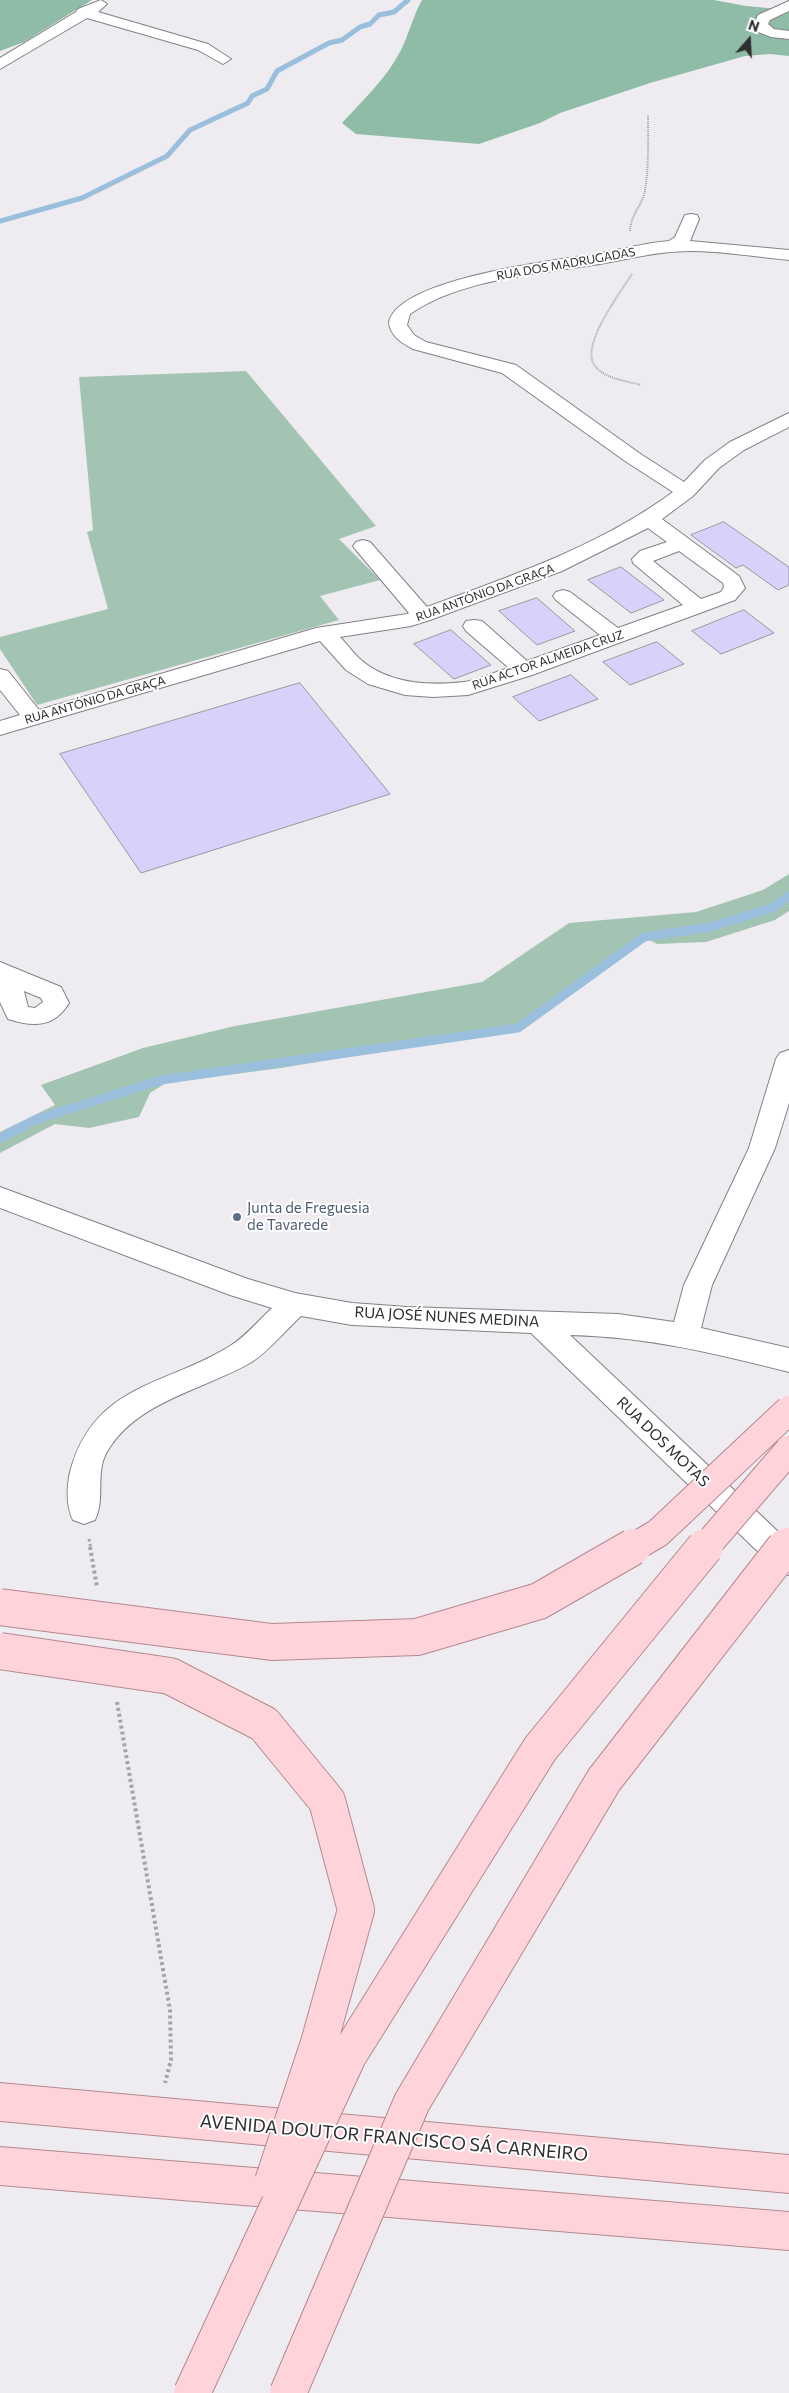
<!DOCTYPE html>
<html>
<head>
<meta charset="utf-8">
<style>
  body { margin:0 }
  #map { position:relative; width:789px; height:2393px; overflow:hidden; background:#efecf1; font-family:Commissioner,sans-serif }
  canvas { display:block }
  .north { position:absolute; left:724px; top:15px; width:50px; height:50px; -webkit-text-stroke:4px #fff; paint-order:stroke; rotate:19deg; font-size:14px; font-weight:700; line-height:20px; text-align:center; color:#2e2d2f }
  .north::after { content:''; display:block; margin:auto; width:18px; height:22px; background:#2e2d2f; clip-path:polygon(50% 0,100% 100%,50% 72%,0 100%) }
</style>
</head>
<body>
<div id="map">
<canvas width="789" height="2393"></canvas>
<div class="north">N</div>
</div>
<script>
const ctx = document.querySelector('canvas').getContext('2d');
ctx.lineJoin = 'round';
function fill(path, color) { ctx.fillStyle = color; ctx.fill(path, 'evenodd'); }
function trace(path, color, width, dash) { ctx.strokeStyle = color; ctx.lineWidth = width; ctx.lineCap = dash ? 'butt' : 'round'; ctx.setLineDash(dash || []); ctx.stroke(path); }
function drawText(font, color, halo, rows, align = 'center') {
  ctx.font = font + ' Commissioner,sans-serif'; ctx.lineWidth = 4; ctx.setLineDash([]); ctx.textBaseline = 'middle'; ctx.strokeStyle = halo; ctx.fillStyle = color; for (const [text, x, y, turn = 0] of rows) {
    ctx.save(); ctx.translate(x, y); ctx.rotate((+turn || 0) * Math.PI / 180); ctx.textAlign = isNaN(turn) ? turn : align; if (halo) ctx.strokeText(text, 0, 0); ctx.fillText(text, 0, 0); ctx.restore();
  }
}
fill(new Path2D(`
  M246 371 376 526 339 539 380 580 320 596 339 620 37 705 0 649V637L108 609 87 532 93 530 79 377Z
  M789 874V911L775 920 706 942 657 944 644 937 518 1028 281 1068 166 1083 150 1093 139 1117 89 1128 55 1124 0 1153V1132L55 1105 41 1085 143 1048 235 1026 482 982 569 923 696 912 763 890Z`), '#a4c4b3');
fill(new Path2D(`
  M0 0H92L24 42 0 51Z
  M422 0H714L746 6 789 10V56L770 54 745 56 650 83 560 113 540 123 479 144 356 134 342 123C362 101 387 78 401 50 409 34 413 16 422 0Z`), '#8fbca6');
trace(new Path2D(`
  M0 221 82 198 167 156 190 130 248 103 252 96 267 89 277 71 329 43 342 40 360 27 370 24 379 15 394 12 408 0`), '#9abfdd', 5);
trace(new Path2D(`
  M0 1138 35 1120 161 1080 518 1028 644 937 710 927 772 908 789 896`), '#9abfdd', 9);
const building = new Path2D(`
  M724 522 789 567V585L778 590 743 565 736 568 691 535Z
  M621 567 664 600 631 613 588 580Z
  M537 598 575 631 537 645 499 611Z
  M744 610 774 633 721 654 692 631Z
  M451 630 491 665 454 679 414 644Z
  M657 642 684 664 630 685 603 662Z
  M571 675 598 699 539 721 513 697Z
  M300 683 390 794 141 873 60 754Z`);
fill(building, '#dad1fb');
trace(building, '#98979c', 1);
const minor = new Path2D(`
  M101 0 107 4 98 12 208 44 231 59 223 64 198 50 87 18 0 69V58L76 12 78 9Z
  M789 1V11L770 20 768 24 774 29 789 31V39L771 37 758 32 754 24 758 15Z
  M691 214 697 215 699 219 690 241 789 250V260C756 257 723 251 690 251 657 251 625 260 593 265 535 274 459 280 410 314L407 325 414 335 426 342 516 365 639 453 684 482 705 460 730 442 789 413V427L744 450 719 468 693 496 662 519 739 576 745 588 735 600 532 675 468 695 433 697 405 695 368 684 346 670 320 641 0 735V721L20 715 0 690V669L8 671 39 710 316 628 407 614 409 613 356 550 353 546 356 542 363 540 370 542 427 607C513 575 598 547 673 492L625 461 502 373 413 349C402 343 390 336 389 322 399 279 551 261 590 255 616 251 643 243 669 241L675 237 685 215ZM648 528 667 542 640 551 632 559 633 563 683 605 618 628 570 592 563 590 556 592 553 596 556 600 600 635 527 661 482 621 474 620 466 621 463 626 466 631 509 668C494 672 479 680 464 682 429 686 389 684 361 660 353 653 347 644 340 637L411 626 430 620 562 571ZM679 551 723 583 724 587 721 592 701 599 653 561Z
  M0 962 61 987 69 1003C54 1028 33 1027 8 1019L0 1002ZM24 991 41 998 43 1002 35 1008 28 1007Z
  M789 1050V1103L775 1148 712 1285 701 1328 789 1348V1372C713 1353 649 1337 570 1335L789 1542V1575L778 1571 531 1333 352 1325 301 1316C286 1330 267 1353 250 1363 203 1390 138 1401 108 1450 94 1472 106 1498 95 1520L84 1524 73 1520C65 1504 67 1481 72 1465 98 1383 168 1385 230 1346 245 1337 259 1320 272 1308L230 1295 0 1208V1187L248 1279 295 1293 352 1303 407 1307 618 1314 674 1322 684 1285 749 1148 776 1059 780 1053Z`);
const major = new Path2D(`
  M0 2083 789 2155V2193L0 2121Z
  M0 2147 789 2212V2250L0 2185Z`);
trace(minor, '#838085', 2);
trace(major, '#b5878e', 2);
trace(new Path2D(`
  M630 231C631 213 643 205 645 190 649 166 648 140 648 115
  M632 274C621 292 579 346 595 366 605 379 627 381 641 385`), '#a5a3a7', 2, [1, 1]);
trace(new Path2D(`
  M89 1539 91 1549`), '#a5a3a7', 3, [2.5, 2.5]);
trace(new Path2D(`
  M90 1547 97 1587
  M117 1702 170 2010 171 2060 165 2083`), '#a5a3a7', 4, [3, 3]);
fill(minor, '#fff');
fill(major, '#fed4da');
const majorBridgeFar1 = new Path2D(`
  M631 1549 658 1533 789 1410
  M704 1549 789 1450
  M784 1549 789 1542`);
const majorBridge = new Path2D(`
  M0 1607 272 1642 417 1637 539 1601 633 1547
  M0 1651 170 1676 264 1724 327 1801 356 1910 319 2043 273 2182
  M192 2393 348 2056 540 1749 705 1547
  M288 2393 412 2102 604 1780 785 1547`);
trace(majorBridgeFar1, '#b5878e', 30, []);
trace(majorBridge, '#b5878e', 38, []);
trace(majorBridgeFar1, '#fed4da', 28);
trace(majorBridge, '#fed4da', 36);
for (const [x, y, r, color] of [
  [237,1217,5,"#5c6f8a"]
]) { const dot = new Path2D(); dot.arc(x, y, r, 0, 2 * Math.PI); ctx.fillStyle = color; ctx.fill(dot); trace(dot, '#fff', 2); }
drawText('12px', '#2e2d2f', '#fff', [
  ["RUA DOS MADRUGADAS",566,264,-10],
  ["RUA ANTÓNIO DA GRAÇA",485,593,-20],
  ["RUA ACTOR ALMEIDA CRUZ",548,660,-19],
  ["RUA ANTÓNIO DA GRAÇA",95,700,-16]
]);
drawText('15px', '#4e5e75', '#fff', [
  ["Junta de Freguesia",247,1208],
  ["de Tavarede",247,1225]
], 'left');
drawText('15px', '#2e2d2f', '#fff', [
  ["RUA JOSÉ NUNES MEDINA",447,1317,3],
  ["RUA DOS MOTAS",663,1442,44]
]);
drawText('18px', '#2e2d2f', '#fff', [
  ["AVENIDA DOUTOR FRANCISCO SÁ CARNEIRO",394,2138,5]
]);
</script>
</body>
</html>
